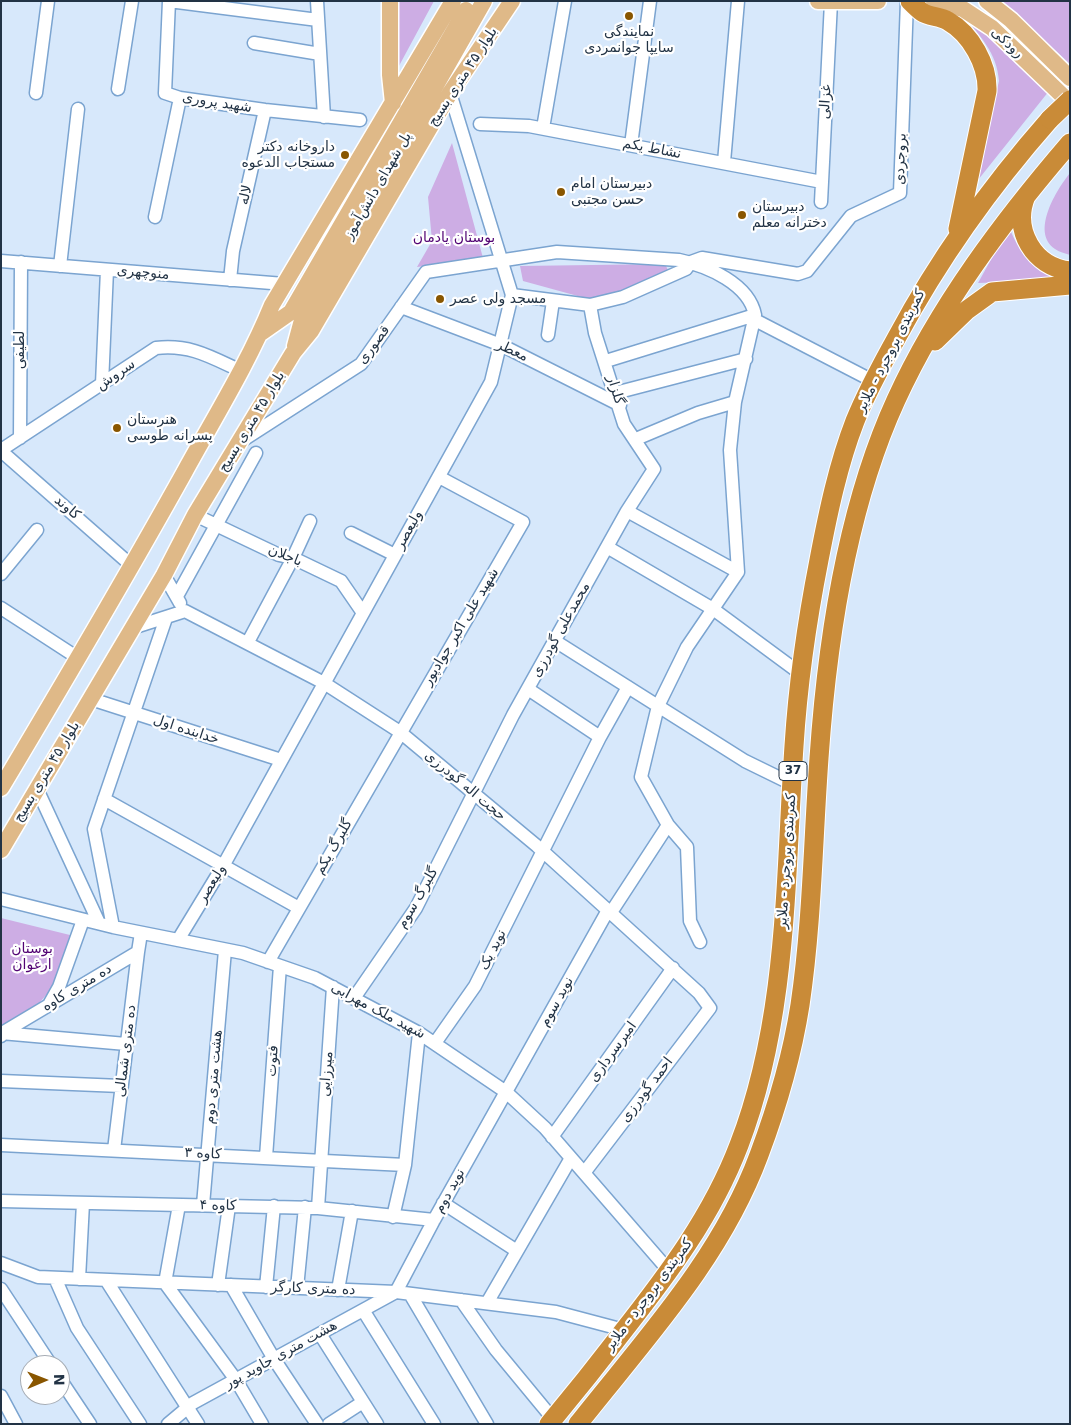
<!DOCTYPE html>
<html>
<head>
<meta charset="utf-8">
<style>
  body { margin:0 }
  #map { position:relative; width:1071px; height:1425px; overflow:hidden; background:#d7e8fb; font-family:"DejaVu Sans",sans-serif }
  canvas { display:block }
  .frame { position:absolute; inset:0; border:2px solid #223345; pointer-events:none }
  .north { position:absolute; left:20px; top:1355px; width:50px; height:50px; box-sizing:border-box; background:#fff; border:1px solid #a7adb5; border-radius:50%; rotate:89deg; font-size:14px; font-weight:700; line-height:20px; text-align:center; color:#223345 }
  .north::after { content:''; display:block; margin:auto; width:18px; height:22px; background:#895600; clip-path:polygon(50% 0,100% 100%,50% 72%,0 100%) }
</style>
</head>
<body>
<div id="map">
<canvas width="1071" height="1425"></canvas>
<div class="frame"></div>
<div class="north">N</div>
</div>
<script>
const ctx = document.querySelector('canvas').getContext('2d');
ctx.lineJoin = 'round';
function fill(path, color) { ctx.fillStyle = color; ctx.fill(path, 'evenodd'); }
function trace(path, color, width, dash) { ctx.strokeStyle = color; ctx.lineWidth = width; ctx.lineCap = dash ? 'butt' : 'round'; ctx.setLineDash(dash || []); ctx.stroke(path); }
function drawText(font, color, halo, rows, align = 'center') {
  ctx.font = font + ' "DejaVu Sans",Cairo,sans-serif'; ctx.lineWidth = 4.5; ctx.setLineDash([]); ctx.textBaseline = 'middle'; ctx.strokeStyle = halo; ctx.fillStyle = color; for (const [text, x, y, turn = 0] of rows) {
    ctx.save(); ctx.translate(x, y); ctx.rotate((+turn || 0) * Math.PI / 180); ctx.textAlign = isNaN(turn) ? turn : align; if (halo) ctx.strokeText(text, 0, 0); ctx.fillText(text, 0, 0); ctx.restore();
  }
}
fill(new Path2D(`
  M399 1H434L393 77Z
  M1002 1H1070V64Z
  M963 15 985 28 1049 91 974 185 999 81C997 53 980 36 963 15Z
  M452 143 483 258 417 267 432 241 428 197Z
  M1070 173V255C1065 253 1059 252 1055 249 1030 232 1057 189 1070 173Z
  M1009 227C1016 245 1028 266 1047 274 1054 277 1063 275 1070 280L978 283Z
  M665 264 668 270 608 298H585L523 281 520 266Z
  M1 918 74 936 53 987 35 1008 1 1027Z`), '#cdade4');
const minor = new Path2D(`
  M169 1 165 93 180 98 265 110 360 120
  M169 1 318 20
  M317 1 324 117
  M254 43 320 54
  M118 89 132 1
  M36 93 48 1
  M480 124 529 126 822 182
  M543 128 565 1
  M631 145 650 1
  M724 162 738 1
  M821 202 831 2
  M155 217 180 98
  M1 261 284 284
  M60 266 78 109
  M230 280 233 251 265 110
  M512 295 590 305 623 297 686 269 691 262 702 258 798 274 807 271 851 216 900 193 907 1
  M401 307 501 345 620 405
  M755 320 873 381
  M548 335 553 301
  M606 361 755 315
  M102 384 107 270
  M615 393 746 359
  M20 438 21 262
  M636 439 698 413 735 402
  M240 442 361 364 426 272 557 252 679 260C708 266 749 284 755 315L735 402 730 450 738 572 687 647 658 706 641 777 668 825 687 847 690 921 700 942
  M1 450 156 348C190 344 211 357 241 371
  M1 451 132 566
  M627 511 738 572
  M195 515 279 555 293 558 341 581 363 613
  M351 533 395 555
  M607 547 713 609 801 674
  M1 574 37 530
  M164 575 180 603
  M177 596 256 453
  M1 608 78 658
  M132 628 185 611 324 683 400 732 537 846 699 993 710 1008 584 1173
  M555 641 745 761 792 784
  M248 642 293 558 310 521
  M528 689 600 737
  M91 699 281 760
  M37 789 99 923
  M104 799 299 908
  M1 899 113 927 243 953 315 978 419 1033 506 1092 545 1128 670 1272
  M610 914 668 825
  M113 927 94 829 166 618
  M178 940 223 866 491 382 512 295 450 93
  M268 962 523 522 439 477
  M354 998 416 908 513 715 627 511 654 469 624 424 595 333 590 305
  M50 1003 59 987 83 920
  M1 1033 126 1044
  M1 1036 2 1033 138 952 141 933
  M435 1043 475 986 600 737 628 687
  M1 1081 121 1086
  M552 1137 673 968
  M1 1145 405 1165
  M114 1150 138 952
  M266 1157 280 966
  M1 1201 318 1208 434 1220
  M443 1203 517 1251
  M179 1205 165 1283 236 1380 262 1424
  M203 1205 225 950
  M318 1208 333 987
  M393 1217 405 1165 419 1033
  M1 1263 38 1277 396 1292 556 1312 624 1330
  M55 1278 77 1328 140 1424
  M79 1279 83 1203
  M106 1280 198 1424
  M218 1285 229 1206
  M231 1285 274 1359 317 1424
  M266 1287 274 1206
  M297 1288 305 1207
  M1 1289 51 1365
  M338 1290 352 1211
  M396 1292 434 1220 607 912
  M410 1294 487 1424
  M461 1300 496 1350 553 1419
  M487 1303 571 1158
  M363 1310 434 1424
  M320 1334 377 1424
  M60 1379 90 1424
  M1 1396 16 1424
  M168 1424 193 1403 396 1292
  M329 1424 363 1402`);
const major = new Path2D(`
  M390 1V75L393 103
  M818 1H878
  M934 1 963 9 992 28 1070 103
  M987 1 1011 20 1070 78
  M261 333 291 312 466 10
  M295 346 302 320 484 1
  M1 788C63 684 125 579 184 473 214 418 248 364 272 305L453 1
  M1 850 164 575 195 515 293 353 311 331 450 93 512 1`);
const highway = new Path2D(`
  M910 1C914 5 918 9 922 12 929 17 940 16 948 21 971 34 988 65 987 91L958 229
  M1026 196C1012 230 1034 267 1070 271
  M935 341 967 310 992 292 1070 285
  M549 1424C574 1394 598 1364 621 1334 668 1274 712 1216 739 1145 788 1018 785 879 794 746 798 683 807 621 819 560 828 513 838 465 855 421 867 391 882 364 897 337 940 257 991 186 1050 119
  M578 1424C645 1339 721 1258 759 1155 777 1107 792 1056 800 1005 812 924 813 841 819 758 827 642 847 507 896 400 939 306 1003 221 1070 143`);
trace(minor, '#7ba4d0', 15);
trace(major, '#fff', 19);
trace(highway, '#fff', 21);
trace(minor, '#fff', 12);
trace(major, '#dfb988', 16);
trace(highway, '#c98b38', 19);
const highwayBridge = new Path2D(`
  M1050 119 1070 100`);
trace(highwayBridge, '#fff', 21, []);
trace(highwayBridge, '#c98b38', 19);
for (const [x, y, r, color] of [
  [629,16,5,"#895600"],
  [345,155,5,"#895600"],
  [561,192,5,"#895600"],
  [742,215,5,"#895600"],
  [440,299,5,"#895600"],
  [117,428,5,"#895600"]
]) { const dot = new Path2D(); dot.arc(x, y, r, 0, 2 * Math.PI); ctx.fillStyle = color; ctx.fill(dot); trace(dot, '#fff', 2); }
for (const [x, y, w] of [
  [793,771,28]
]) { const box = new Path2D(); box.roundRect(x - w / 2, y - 9.5, w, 19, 4); ctx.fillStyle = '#fff'; ctx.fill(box); trace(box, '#223345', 1); }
drawText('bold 12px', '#223345', null, [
  ["37",793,771]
]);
drawText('14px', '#223345', '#fff', [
  ["نمایندگی",629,32,"center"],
  ["سایپا جوانمردی",629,48,"center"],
  ["داروخانه دکتر",335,147,"right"],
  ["مستجاب الدعوه",335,163,"right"],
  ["دبیرستان امام",571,184],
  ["حسن مجتبی",571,200],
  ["دبیرستان",752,207],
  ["دخترانه معلم",752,223],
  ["مسجد ولی عصر",450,299],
  ["هنرستان",127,420],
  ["پسرانه طوسی",127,436]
], 'left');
drawText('14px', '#223345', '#fff', [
  ["رودکی",1007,43,43],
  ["بلوار ۴۵ متری بسیج",463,77,-57],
  ["غزالی",826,102,-87],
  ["شهید پروری",217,103,9],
  ["نشاط یکم",652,149,11],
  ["بروجردی",901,159,-88],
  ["پل شهدای دانش‌آموز",378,186,-60],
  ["لاله",246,195,-77],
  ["منوچهری",143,273,5],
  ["قصوری",374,345,-53],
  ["لطیفی",20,350,-90],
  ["معطر",512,351,25],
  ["کمربندی بروجرد - ملایر",891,351,-63],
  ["سروش",116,375,-34],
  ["گلزار",615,390,73],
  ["بلوار ۴۵ متری بسیج",252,422,-59],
  ["کاوند",67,508,41],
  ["ولیعصر",409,530,-61],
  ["باجلان",285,556,22],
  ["شهید علی اکبر جوادپور",461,627,-59],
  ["محمدعلی گودرزی",561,630,-61],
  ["خدابنده اول",186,730,18],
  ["بلوار ۴۵ متری بسیج",47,772,-59],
  ["حجت اله گودرزی",465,786,40],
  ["گلبرگ یکم",334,847,-60],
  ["کمربندی بروجرد - ملایر",787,861,-86],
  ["ولیعصر",212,884,-59],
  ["گلبرگ سوم",418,898,-60],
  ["نوید یک",493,950,-63],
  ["ده متری کاوه",77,988,-31],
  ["نوید سوم",557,1002,-61],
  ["شهید ملک مهرابی",378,1011,28],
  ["ده متری شمالی",126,1051,-83],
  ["امیرسرداری",613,1052,-54],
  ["فتوت",273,1061,-86],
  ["میرزایی",327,1074,-86],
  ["هشت متری دوم",214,1077,-85],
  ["احمد گودرزی",647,1090,-53],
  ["کاوه ۳",203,1154,3],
  ["نوید دوم",450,1191,-61],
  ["کاوه ۴",218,1206,1],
  ["ده متری کارگر",313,1289,2],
  ["کمربندی بروجرد - ملایر",649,1295,-53],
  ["هشت متری جاوید پور",281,1355,-29]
]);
drawText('14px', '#510373', '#fff', [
  ["بوستان یادمان",454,238],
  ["بوستان",32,949],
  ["ارغوان",32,965]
]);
</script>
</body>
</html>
